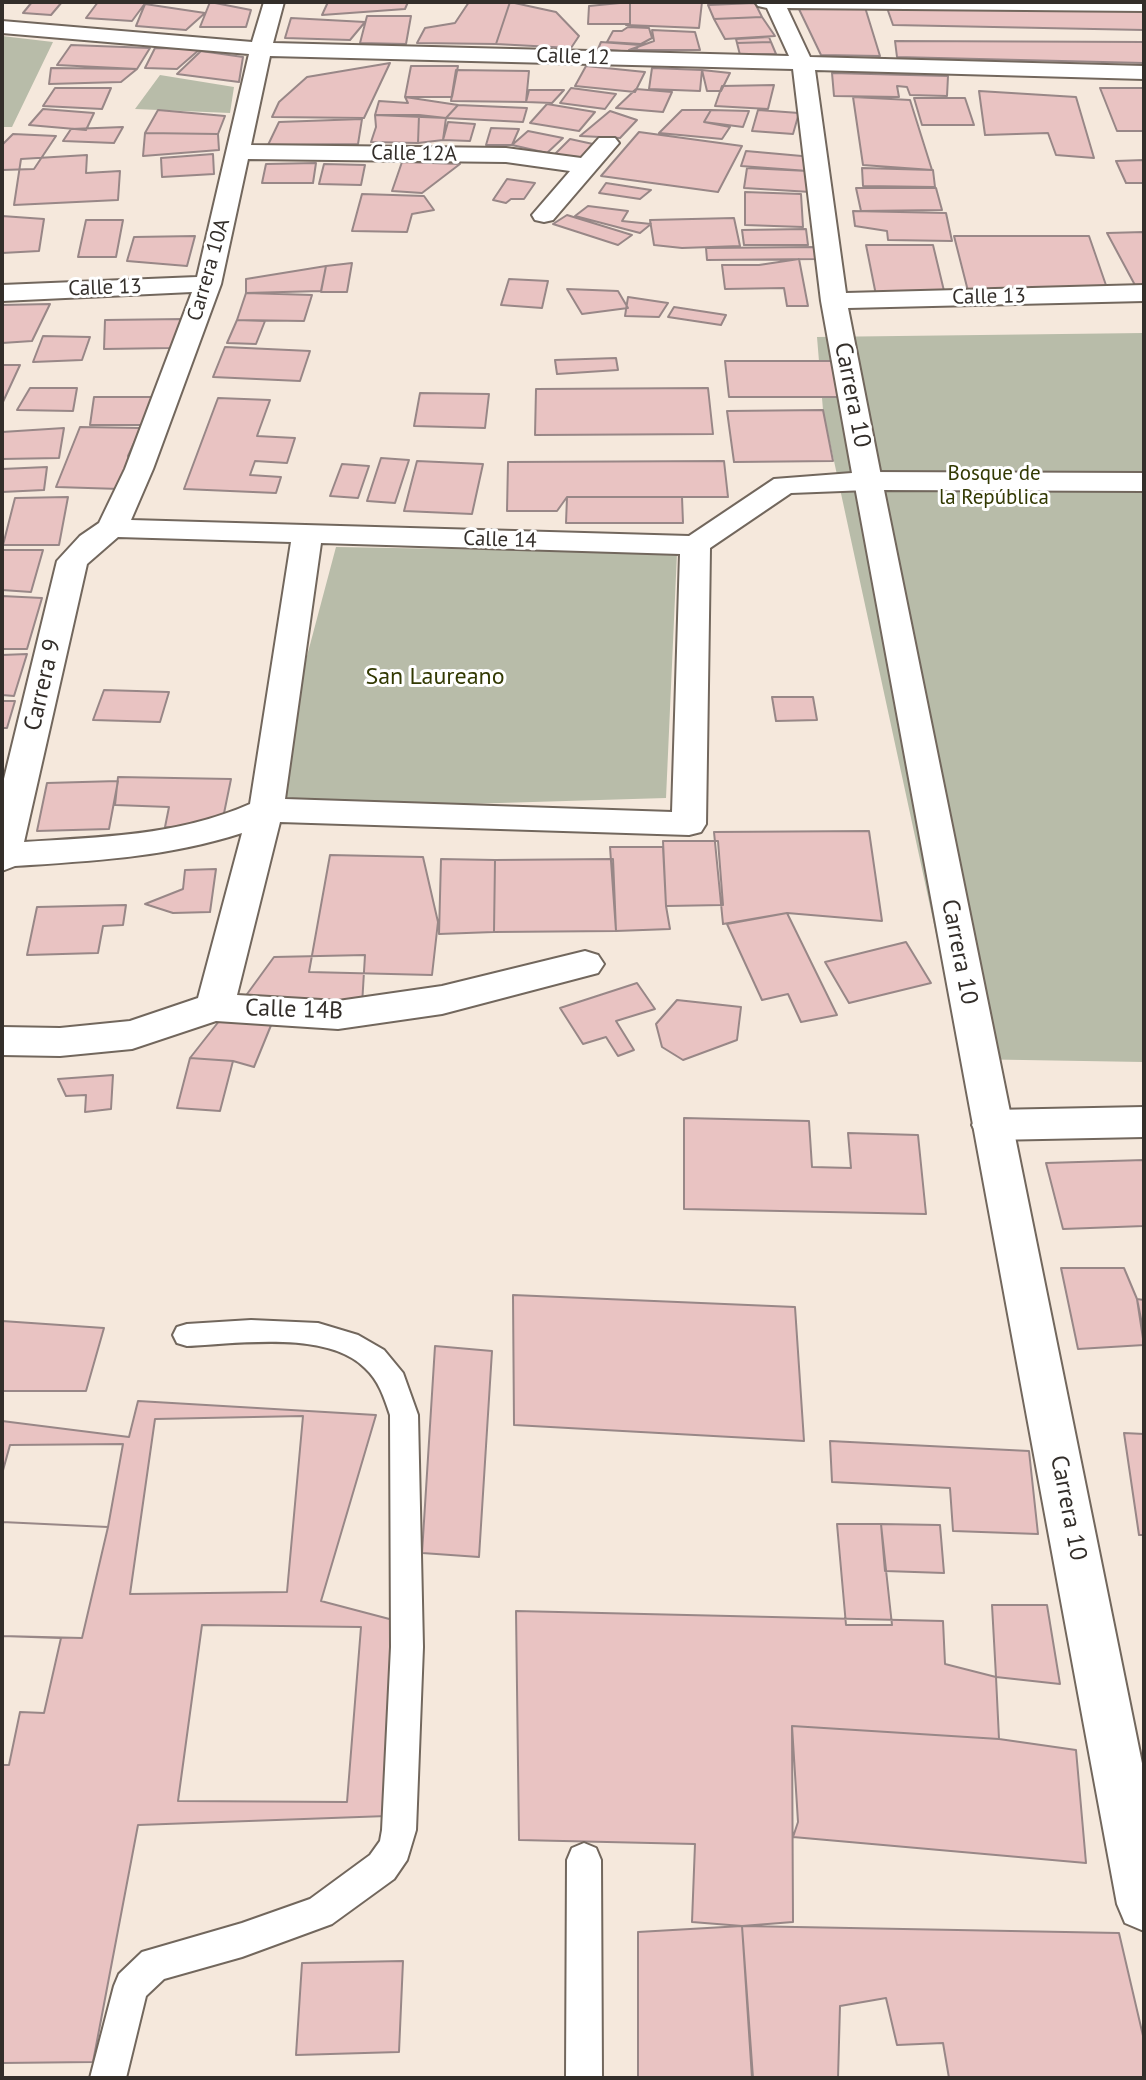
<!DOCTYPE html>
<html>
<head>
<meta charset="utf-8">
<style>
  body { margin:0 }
  #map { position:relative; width:1146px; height:2080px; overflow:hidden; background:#f5e8dc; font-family:"PT Sans",sans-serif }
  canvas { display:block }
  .frame { position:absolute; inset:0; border:4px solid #332e2a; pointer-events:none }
</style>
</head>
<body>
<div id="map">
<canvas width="1146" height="2080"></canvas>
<div class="frame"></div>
</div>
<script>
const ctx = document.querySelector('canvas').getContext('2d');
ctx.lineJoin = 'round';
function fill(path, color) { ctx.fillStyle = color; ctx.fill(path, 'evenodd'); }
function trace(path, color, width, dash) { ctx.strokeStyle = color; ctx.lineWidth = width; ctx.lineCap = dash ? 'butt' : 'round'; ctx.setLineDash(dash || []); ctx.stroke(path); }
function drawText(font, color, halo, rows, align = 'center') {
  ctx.font = font + ' "PT Sans",sans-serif'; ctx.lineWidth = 6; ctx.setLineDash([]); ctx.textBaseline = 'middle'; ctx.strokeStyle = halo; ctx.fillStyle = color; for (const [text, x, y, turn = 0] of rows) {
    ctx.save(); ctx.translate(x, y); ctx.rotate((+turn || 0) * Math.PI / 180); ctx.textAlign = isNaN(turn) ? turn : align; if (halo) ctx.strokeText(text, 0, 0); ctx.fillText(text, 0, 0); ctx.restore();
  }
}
fill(new Path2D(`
  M2 36 53 42 12 127H2Z
  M160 75 234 87 230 113 135 109Z
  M1144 333V1062L963 1059 823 410 817 337Z
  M336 547 677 553 666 798 266 810Z`), '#b8bca9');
const building = new Path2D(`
  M32 2H62L51 15 23 13Z
  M98 2H146L132 21 86 18Z
  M210 2 251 10 246 27H200Z
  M328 2H408L405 9 322 15Z
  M469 2H510L496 44 417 43 425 28 455 23Z
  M510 2 556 12 579 36 571 48 496 44Z
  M630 2H702L699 28 626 25 630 24Z
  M630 2V24H588L589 6Z
  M755 3 762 17 714 19 708 5Z
  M145 4 205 13 186 30 136 26Z
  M864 4 880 56 821 55 797 5Z
  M886 5 1144 6V30L893 25Z
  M367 16H411L406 44 360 43Z
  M762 17 775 36 725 39 714 19Z
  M291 18 365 22 350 40 285 38Z
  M628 27 649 28 652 38 641 44 607 42 613 31H622Z
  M652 30 695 32 700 50H629L654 41Z
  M769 37 771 42 737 43 736 39Z
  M895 41 1144 42V63L897 57Z
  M601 42 640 45 633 52 598 49Z
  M771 42 776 54 740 55 737 43Z
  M71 45 150 48 137 69 57 65Z
  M155 48 200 49 177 69 145 68Z
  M201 51 243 57 239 82 177 74Z
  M390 63 364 118 272 117 279 102 307 77Z
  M411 66H458L452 97H405Z
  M586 66 645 72 635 92 575 86Z
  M51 68 137 69 121 82 49 84Z
  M652 68 702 70 700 91 649 89Z
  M456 70 529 71 526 102 451 101Z
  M702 70 730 73 721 91H707Z
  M832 73 948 76 947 96 910 95 907 87 897 86 899 97 834 96Z
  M774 85 768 109 715 106 722 86Z
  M55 88H111L102 109 43 106Z
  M571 88 616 94 605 109 560 103Z
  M1100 88H1144V131H1117Z
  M636 89 672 92 663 112 616 108Z
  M529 90H564L552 103 526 102Z
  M979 91 1076 97 1094 158 1056 155 1048 133 985 135Z
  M405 97 458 105 446 118 375 115 379 101 408 103Z
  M853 97 910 100 932 170 863 165Z
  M914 98H965L974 125H922Z
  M547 104 595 112 579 131 530 123Z
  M458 105 527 108 523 122 446 118Z
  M43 109 94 113 86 130 29 125Z
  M158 110 225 116 218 134 145 133Z
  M682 110H711L704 122 730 127 722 139 659 133Z
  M711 110 749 111 743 127 704 122Z
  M758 110 799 113 793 134 752 131Z
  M610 111 637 120 620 138 580 136Z
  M375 115H419L418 143 371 142 376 127Z
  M419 115 446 118 443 140 418 143Z
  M362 119 358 144 268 145 279 122Z
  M448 122 475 124 470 141 443 140Z
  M123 127 114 143 63 141 71 129Z
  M491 128 519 129 512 145H486Z
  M528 131 563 138 547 153 512 145Z
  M639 132 742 146 718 192 601 176Z
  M145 133 218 134 219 150 143 156Z
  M13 134 56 136 34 169 2 170V145Z
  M570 139 602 146 589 158 554 155Z
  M746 151 813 157 808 171 741 166Z
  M213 154 214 174 162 177 161 158Z
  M87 155 86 173 120 171 118 200 14 205 21 159Z
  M1144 160V183H1126L1116 161Z
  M402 162 460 164 422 193 392 191Z
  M316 163 313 183H262L266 164Z
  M324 164 365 165 361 185 319 184Z
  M747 168 808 171 811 192 744 188Z
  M862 168 933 170 935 187 863 186Z
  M507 179 535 183 524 199H511L506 203 493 200Z
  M606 183 651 190 640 199 599 193Z
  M856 188H936L942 210 861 211Z
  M745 192 801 194 803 227 745 225Z
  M362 194 424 196 434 210 412 214 407 232 352 231Z
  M588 206 628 211 622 221 651 224 640 233 575 216Z
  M853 211 946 213 952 241 888 240 887 231 855 226Z
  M567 215 632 235 618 245 553 224Z
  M2 216 44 219 39 251 2 253Z
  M734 218 740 246 682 248 654 245 650 220Z
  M86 220H123L116 257H78Z
  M806 229 808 245H744L742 230Z
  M1144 232V287H1136L1107 233Z
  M195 236 187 266 127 261 134 237Z
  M954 236H1089L1108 291H968Z
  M866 245H933L945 295H876Z
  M816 247 819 259 707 260 706 248Z
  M799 259 808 306H787L784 288 725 289 722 265H759Z
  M352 263 347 292H321L326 266Z
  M326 266 321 291 246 293V279Z
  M509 279 548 281 542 308 501 305Z
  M567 289 618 291 628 308 582 314Z
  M246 293 312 295 304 321 237 320Z
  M628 297 668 303 659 317 625 316Z
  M50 304 32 341 2 343V305Z
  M674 307 726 315 721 325 668 317Z
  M184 319 171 348 104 349 105 320Z
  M237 320 265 321 256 344 227 343Z
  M43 336 90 337 82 360 33 362Z
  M225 347 310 351 300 381 213 377Z
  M616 358 618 370 557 374 555 360Z
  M725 361H836L842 397H729Z
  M2 365H20L2 404Z
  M30 388H77L73 411 17 410Z
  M708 388 713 434 535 435 536 389Z
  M420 393 489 394 485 428 414 426Z
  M94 397H159L152 425H90Z
  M218 398 270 400 257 436 295 438 287 463 255 461 250 475 281 477 276 493 184 489Z
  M823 410 833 461 734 462 727 411Z
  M80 427 141 428 128 456 135 472 120 489 56 487Z
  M64 428 59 458 2 459V432Z
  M381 458 409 460 395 503 367 501Z
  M417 461 483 464 472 514 404 511Z
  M724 461 728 497H567L557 511H507L508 462Z
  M342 464 369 466 358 498 330 496Z
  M47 467 44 490 2 492V469Z
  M68 497 59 545H3L15 498Z
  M567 497H682L683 523H566Z
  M2 550H43L31 592 2 590Z
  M2 596 42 598 27 649H2Z
  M27 654 14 696 2 695V655Z
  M104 690 169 692 160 722 93 720Z
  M772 697H813L817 720 776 721Z
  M2 701H15L7 728H2Z
  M118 777 231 779 221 828 165 827 169 807 115 805Z
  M118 781 109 829 37 831 47 783Z
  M869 831 882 921 787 913 723 924 714 832Z
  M663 841H718L723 905 666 906Z
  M610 847H663L666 906 670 929 616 931Z
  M330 855 423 857 438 922 432 975 309 972Z
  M441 859 495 860 494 932 439 934Z
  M613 859 616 931 494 932 495 860Z
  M216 869 210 912 173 913 145 904 183 889 185 870Z
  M126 905 123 925 103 926 98 953 27 955 37 907Z
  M787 913 837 1015 801 1022 788 994 762 1000 727 924Z
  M906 942 931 983 849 1003 825 962Z
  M365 955 362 1005 242 1001 274 957Z
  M637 983 655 1009 616 1021 634 1050 618 1056 606 1037 583 1044 560 1008Z
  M677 1000 741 1007 737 1040 683 1060 662 1047 656 1024Z
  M227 1011 274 1018 254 1067 233 1061 190 1058Z
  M190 1058 233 1061 220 1111 177 1108Z
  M113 1075 111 1109 85 1112 86 1095 66 1096 58 1079Z
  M684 1118 809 1121 812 1167 851 1168 848 1133 918 1135 926 1214 684 1209Z
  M1144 1160V1226L1063 1229 1046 1163Z
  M1061 1268H1124L1137 1299 1144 1345 1078 1349Z
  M513 1295 795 1307 804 1441 514 1425Z
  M1137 1299 1144 1300V1334Z
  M2 1321 104 1328 86 1391H2Z
  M435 1346 492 1351 479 1557 422 1553Z
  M138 1401 376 1415 321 1601 397 1621 387 1816 138 1825 93 2062 2 2063V1421L129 1437Z
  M303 1416 287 1592 130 1594 155 1419Z
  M1124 1433 1144 1434V1535H1139Z
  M830 1441 1029 1451 1038 1534 953 1531 950 1488 832 1482Z
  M123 1444 108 1527 2 1522V1474L10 1445Z
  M2 1522 108 1527 82 1638 2 1636Z
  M837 1524H881L892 1625H846Z
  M881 1524 940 1525 944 1573 885 1571Z
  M992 1605H1047L1060 1684 996 1677Z
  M516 1611 943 1621 945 1664 996 1677 999 1739 792 1726 793 1922 742 1926 692 1922 695 1844 519 1840Z
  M202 1625 361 1627 347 1802 178 1801Z
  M2 1636 61 1638 44 1713 20 1712 9 1765H2Z
  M792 1726 999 1739 1076 1750 1086 1863 793 1837 798 1822Z
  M742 1926 753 2078H638V1932Z
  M742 1926 1119 1933 1144 2040V2078H949L943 2043 897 2045 886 1998 840 2006 838 2078H752Z
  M403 1961 399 2052 296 2055 302 1963Z`);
fill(building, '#e9c3c2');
trace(building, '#988787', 2);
const service = new Path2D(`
  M251 1320 318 1323 358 1335 384 1350 403 1373 418 1415 423 1647 416 1830 407 1860 394 1879 332 1924 242 1957 164 1979 146 1996 126 2078H90L114 1986 119 1974 142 1952 242 1923 310 1899 370 1855 380 1841 382 1830 391 1647 390 1415C384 1397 379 1381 365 1368 327 1330 236 1344 187 1346L177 1343 173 1335 177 1327 187 1324Z
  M584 1843 596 1848 601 1860 602 2078H566L567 1860 572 1848Z`);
const pedestrian = new Path2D(`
  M868 472 1144 473V491L884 490 1144 1773V1931L1125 1923 1117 1904 854 481 858 475Z`);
const minor = new Path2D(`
  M264 2H284L273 43 789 56 767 8 758 6 755 2H1144V11L787 8 810 57 1144 66V79L815 70 846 293 1144 285V301L848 308 882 481 878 487 868 490 791 493 710 548 706 824 701 832 689 835 280 822 237 995 338 1001 442 986 585 951 598 955 604 964 598 973 442 1014 338 1029 216 1021 132 1049 60 1056 2 1055V1027L60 1028 130 1021 198 998 242 833C168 857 93 861 15 866L2 871V787L57 561 80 536 99 523 125 469 192 292 2 301V285L197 277 249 54 2 33V21L252 42ZM270 56 793 69 821 301 852 473 774 479 689 536 131 520 153 469 221 284 248 159 506 162 570 171 532 215 535 220 544 222 553 220 619 143 615 138H599L581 158 506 148 251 145ZM118 537 291 542 250 804C177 836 101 837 24 842L87 564ZM321 543 680 554 672 812 285 799Z
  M1144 1107V1137L992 1140 978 1136 972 1125 978 1114 992 1110Z`);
trace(service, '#72675d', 4);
trace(pedestrian, '#72675d', 4);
trace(minor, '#72675d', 4);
fill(service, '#fff');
fill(pedestrian, '#fff');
fill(minor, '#fff');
drawText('21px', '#332e2a', '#fff', [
  ["Calle 12",573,57,2],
  ["Calle 12A",414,154,1],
  ["Carrera 10A",209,270,-74],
  ["Calle 13",105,288,-2],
  ["Calle 13",989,297,-1],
  ["Calle 14",500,540,2]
]);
drawText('21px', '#323902', '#fff', [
  ["Bosque de",994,474],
  ["la República",994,498]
]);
drawText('24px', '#332e2a', '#fff', [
  ["Carrera 10",852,395,79],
  ["Carrera 9",43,685,-77],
  ["Carrera 10",959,952,79],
  ["Calle 14B",294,1010,2],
  ["Carrera 10",1068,1508,79]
]);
drawText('24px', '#323902', '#fff', [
  ["San Laureano",435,677]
]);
</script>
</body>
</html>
